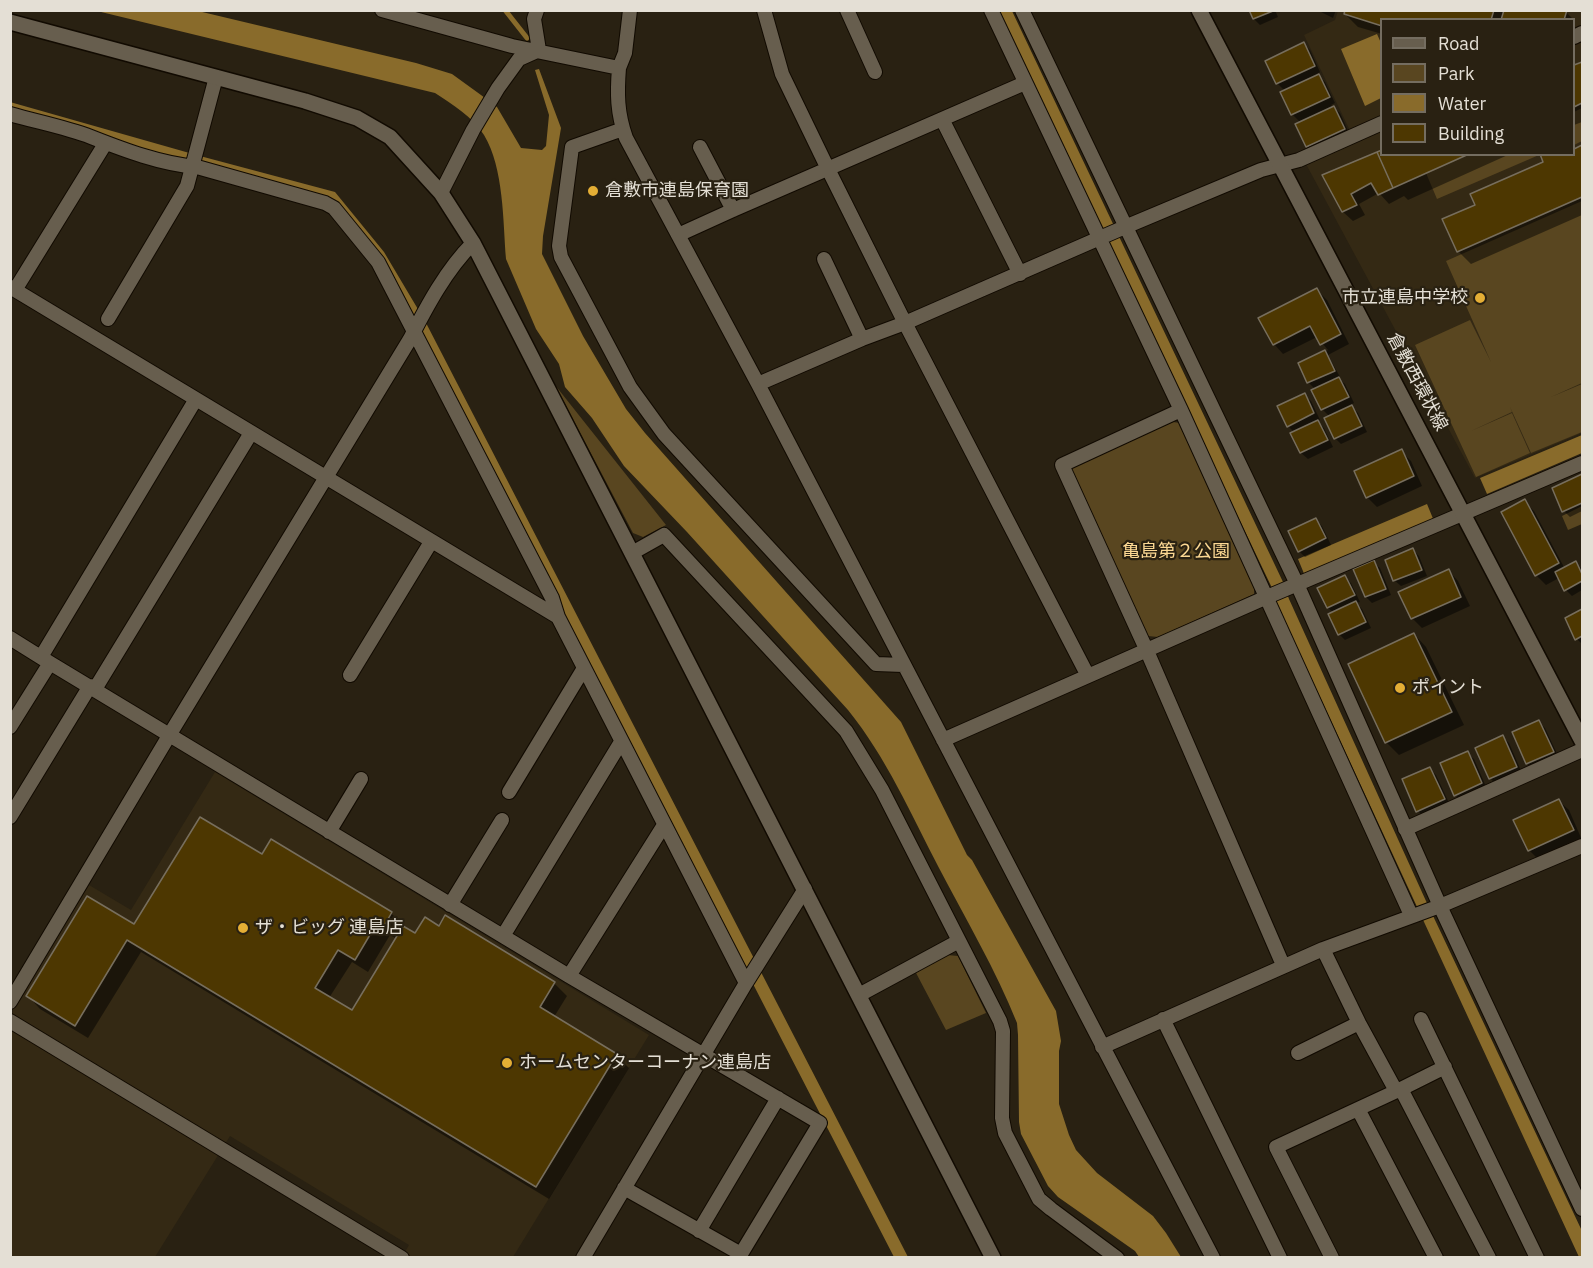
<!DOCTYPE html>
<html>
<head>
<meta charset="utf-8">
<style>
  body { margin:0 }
  #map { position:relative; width:1593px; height:1268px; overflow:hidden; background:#292112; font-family:"IBM Plex Sans",sans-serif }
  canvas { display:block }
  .frame { position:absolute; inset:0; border:12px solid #e4dfd5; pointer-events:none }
  .legend { position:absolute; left:1380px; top:18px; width:195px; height:138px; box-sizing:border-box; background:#292112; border:2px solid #746d60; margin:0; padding:8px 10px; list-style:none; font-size:18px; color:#e4dfd5 }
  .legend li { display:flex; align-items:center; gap:12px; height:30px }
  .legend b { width:30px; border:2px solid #746d60 }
</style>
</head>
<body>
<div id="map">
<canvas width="1593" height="1268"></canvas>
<div class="frame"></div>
<ul class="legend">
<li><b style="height:8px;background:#675e4e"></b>Road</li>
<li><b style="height:16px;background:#594620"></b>Park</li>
<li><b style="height:16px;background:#896b2b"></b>Water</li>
<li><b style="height:16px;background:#4d3701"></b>Building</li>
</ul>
</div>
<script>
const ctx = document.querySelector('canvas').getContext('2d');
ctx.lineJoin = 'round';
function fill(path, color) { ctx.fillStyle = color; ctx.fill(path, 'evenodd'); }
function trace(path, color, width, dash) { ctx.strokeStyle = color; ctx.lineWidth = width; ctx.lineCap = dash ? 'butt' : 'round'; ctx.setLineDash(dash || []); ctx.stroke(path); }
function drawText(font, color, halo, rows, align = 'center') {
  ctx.font = font + ' "IBM Plex Sans","Noto Sans JP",sans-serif'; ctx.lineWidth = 4.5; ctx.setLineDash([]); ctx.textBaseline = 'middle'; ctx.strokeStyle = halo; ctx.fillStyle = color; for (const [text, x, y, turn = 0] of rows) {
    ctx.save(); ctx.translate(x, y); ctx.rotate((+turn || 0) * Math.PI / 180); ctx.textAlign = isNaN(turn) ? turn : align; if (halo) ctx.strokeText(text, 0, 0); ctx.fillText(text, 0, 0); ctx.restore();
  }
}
fill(new Path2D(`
  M1338 11H1582V433L1475 478 1306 164 1355 141 1304 35 1335 20ZM1382 20H1574V154H1382Z
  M215 772 649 1035 513 1257H402L409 1245 230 1136 155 1257 16 1258 10 1254V1028L14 1006 89 885 131 910Z`), '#342914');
fill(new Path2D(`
  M1582 108V141L1574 145V112Z
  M1466 155H1539L1437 199 1426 173Z
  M1582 201V383L1551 397 1582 384V432L1531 453 1510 407 1512 412 1471 431 1512 413 1530 453 1476 477 1415 345 1470 320 1491 362 1446 261Z
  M555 385 666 525 643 537 633 533Z
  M1173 422 1180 423 1254 584V594L1158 637 1148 636 1069 471 1072 465Z
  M1582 506V524L1568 530 1562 516Z
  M947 955 958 956 986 1013 946 1030 915 971Z`), '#594620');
fill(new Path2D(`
  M97 11H198L416 63 452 74 481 95 497 107 521 148 542 150 546 146 549 115 535 70 539 69 561 128 543 236 542 254 583 336 626 409 645 433 901 722 967 855 972 860 1056 1011 1061 1041 1059 1051V1104L1069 1135 1076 1150 1097 1173 1153 1216 1166 1233 1181 1257H1139L1135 1251 1058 1197 1048 1186 1021 1134 1019 1122 1018 1035 1017 1023C996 970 965 918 939 868 911 814 886 757 848 710L687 532 624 466 592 418 565 387 559 364 536 329 506 259C503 222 504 168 484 135 473 117 452 104 435 93Z
  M997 11H1012L1283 582 1289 599 1426 901 1582 1231V1257H1579L1276 602 1272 588Z
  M1377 34 1381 43V98L1365 106 1341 49Z
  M10 102 200 156 335 192 384 252 425 321 908 1257H894L610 707 559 604 342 210 187 161 11 111Z
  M1582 435V453L1487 494 1480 478Z
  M1427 504 1434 521 1305 576 1298 559Z`), '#896b2b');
fill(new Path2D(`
  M1250 10H1275L1278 17 1260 25 1254 19Z
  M1317 10H1336L1333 18Z
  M1346 10H1562L1566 12 1575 21 1574 28V20H1382V34L1358 27 1345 14Z
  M1304 44 1310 50 1320 72 1317 74 1325 82 1335 103 1331 105 1340 113 1350 135 1313 152 1307 146 1301 123 1292 114 1285 91 1277 83Z
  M1582 63V122L1574 125V67Z
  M1582 147V215L1471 264 1458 251 1477 205 1574 154V151Z
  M1382 154H1510L1408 200 1404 196 1389 204 1379 193 1359 204 1365 215 1353 221 1343 212 1324 175Z
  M1317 290 1327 300 1349 344 1328 355 1340 377 1338 378 1345 384 1354 403 1350 405 1358 413 1367 432 1341 444 1335 438 1330 417 1322 409 1315 389 1309 383 1300 364 1328 350 1317 337 1283 354 1274 344Z
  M1304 395 1311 401 1320 420 1317 421 1324 428 1333 447 1308 459 1301 453 1292 434 1295 433 1288 426Z
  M1401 451 1411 461 1422 486 1377 507 1367 497Z
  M1582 476V511L1570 517 1564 511 1554 489Z
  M1524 501 1534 511 1565 569 1576 563 1582 569V590L1572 596 1566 590 1559 578 1546 585 1536 575Z
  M1316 520 1322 526 1331 545 1305 557 1299 551Z
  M1413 550 1419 556 1427 576 1401 586 1394 580Z
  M1373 562 1380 568 1391 595 1372 603 1366 597 1355 570Z
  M1449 571 1458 581 1470 606 1422 628 1412 618Z
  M1345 577 1351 583 1360 602 1356 603 1362 609 1371 628 1345 640 1339 634 1334 613 1328 608Z
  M1582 611V644L1577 639 1567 619Z
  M1414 634 1426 647 1464 725 1399 755 1386 742Z
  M1539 722 1545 728 1559 758 1533 770 1527 763Z
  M1503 737 1509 743 1522 773 1497 785 1491 779 1477 748Z
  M1467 753 1474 759 1487 789 1462 801 1455 795Z
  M1430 769 1436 775 1450 805 1424 817 1418 811Z
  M1559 801 1569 810 1582 840 1539 860 1529 850Z
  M271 841 391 913 404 926V928L416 935 554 983 567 996 554 1017 616 1055 629 1068 549 1199 141 952 88 1038 40 1009 28 996 135 926 262 856ZM390 935 397 939 352 1013 329 998 352 962 368 972Z`), '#0007');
trace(new Path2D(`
  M505 10 527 38`), '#896b2b', 5);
const building = new Path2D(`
  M1249 10H1272L1273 11 1253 19Z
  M1345 10H1494L1491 20H1382V26L1344 14Z
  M1504 10H1567L1564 20H1501Z
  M1304 42 1315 66 1276 84 1265 61Z
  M1582 62V103L1574 107V65Z
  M1319 74 1330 97 1291 115 1280 92Z
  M1334 106 1345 129 1306 147 1295 124Z
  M1582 145V197L1457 252 1442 219 1475 205 1470 194 1543 162 1540 154H1574V149Z
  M1382 150V154H1469L1393 188 1377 152Z
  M1377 152 1393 188 1378 195 1371 183 1351 194 1357 205 1342 212 1322 175Z
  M1317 288 1341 334 1320 345 1310 326 1273 345 1258 318Z
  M1325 350 1335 371 1307 383 1298 363Z
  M1339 377 1349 397 1321 410 1311 390Z
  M1305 393 1314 413 1287 427 1277 406Z
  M1352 405 1362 426 1334 439 1324 418Z
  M1318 420 1328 440 1300 453 1290 433Z
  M1402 449 1414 476 1366 498 1354 471Z
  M1582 474V503L1562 512 1552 488Z
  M1525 499 1559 563 1535 576 1501 512Z
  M1316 518 1326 538 1298 552 1288 531Z
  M1413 548 1422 570 1393 581 1385 560Z
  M1374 560 1386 589 1365 597 1353 569Z
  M1576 561 1582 574V581L1564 591 1555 572Z
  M1449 569 1461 597 1411 619 1398 592Z
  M1345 575 1355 595 1327 608 1317 588Z
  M1356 601 1366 622 1338 635 1328 614Z
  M1582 609V636L1575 640 1565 618Z
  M1414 633 1452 712 1385 743 1348 664Z
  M1539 720 1554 752 1526 764 1512 732Z
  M1503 735 1517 767 1489 779 1475 748Z
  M1468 751 1482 783 1454 796 1440 763Z
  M1430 767 1445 799 1416 812 1402 779Z
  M1559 799 1574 830 1528 851 1513 820Z
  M200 817 262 854 271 839 392 912 383 928 377 923 355 960 338 950 315 988 352 1010 403 926 415 933 425 917 439 926 445 915 555 982 540 1007 617 1054 536 1187 127 940 75 1026 26 996 87 896 134 924Z`);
fill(building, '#4d3701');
trace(building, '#776e5d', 1.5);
const street = new Path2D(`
  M382 10 512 46 619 68C617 93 617 113 626 138L758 384 1213 1258
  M764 10 782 74 828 169 905 323 1088 676
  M847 10 875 72
  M991 10 1181 410 1411 915
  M1022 10 1297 584 1440 906 1582 1209
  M1574 37 1582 33
  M619 68 625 53 630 10
  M10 114C37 122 65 127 91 137 124 150 161 164 197 167L325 203 334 208 378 262 552 598 558 617
  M942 119 1020 274
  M623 129 572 147 559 246 561 257 630 387 664 434 876 664 903 665
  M700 147 733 210
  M441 193 473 130 498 88 519 59 539 50 534 19 537 10
  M678 235 733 210 1025 83
  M824 259 862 339
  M10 287 558 617 746 983
  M15 290 105 144
  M108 319 187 186 216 77
  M758 384 862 339 905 323 1125 227 1261 170 1299 160 1382 123
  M1181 410 1062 465 1147 651 1283 965
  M632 553 664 535 846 731 882 790 1000 1021 1003 1031 1002 1118 1005 1133 1039 1199 1051 1209 1117 1258
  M10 638 50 663 569 976 820 1123 741 1254 624 1188
  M41 657 196 399
  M350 675 431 542
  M95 689 251 433
  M10 727 50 663
  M943 740 1267 597 1582 463
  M509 792 584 668
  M10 817 90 686
  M1405 829 1582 750
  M329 832 361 779
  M450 905 502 820
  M503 936 621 742
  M1323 949 1359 1023 1396 1091
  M569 976 664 825
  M859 995 959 941
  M10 1002 170 734 410 339C427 306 446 270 473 243
  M1163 1019 1280 1258
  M1421 1019 1537 1258
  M10 1021 402 1258
  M1102 1047 1323 949 1440 906 1582 846
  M1298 1053 1359 1023
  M1401 1089 1489 1258
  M1358 1109 1436 1258
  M699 1231 778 1098
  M583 1258 746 983 805 889
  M1332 1258 1276 1147 1401 1089 1445 1067`);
const secondary = new Path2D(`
  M1199 10 1582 741
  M10 22 305 101 357 118 390 137 441 193 473 243 993 1258`);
trace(street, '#110a01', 16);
trace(secondary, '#110a01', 18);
trace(street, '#675e4e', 14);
trace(secondary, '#675e4e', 15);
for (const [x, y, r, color] of [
  [593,191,6,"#e4ae35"],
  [1480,298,6,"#e4ae35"],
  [1400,688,6,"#e4ae35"],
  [243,928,6,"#e4ae35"],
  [507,1063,6,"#e4ae35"]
]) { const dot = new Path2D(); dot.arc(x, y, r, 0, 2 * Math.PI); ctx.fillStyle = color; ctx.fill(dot); trace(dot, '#292112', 2); }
drawText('18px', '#e4dfd5', '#292112', [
  ["倉敷市連島保育園",605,191],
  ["市立連島中学校",1468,298,"right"],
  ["ポイント",1412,688],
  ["ザ・ビッグ 連島店",255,928],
  ["ホームセンターコーナン連島店",519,1063]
], 'left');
drawText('18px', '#e4dfd5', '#292112', [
  ["倉敷西環状線",1417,382,62]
]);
drawText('18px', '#fcd893', '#292112', [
  ["亀島第２公園",1176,552]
]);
</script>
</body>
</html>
